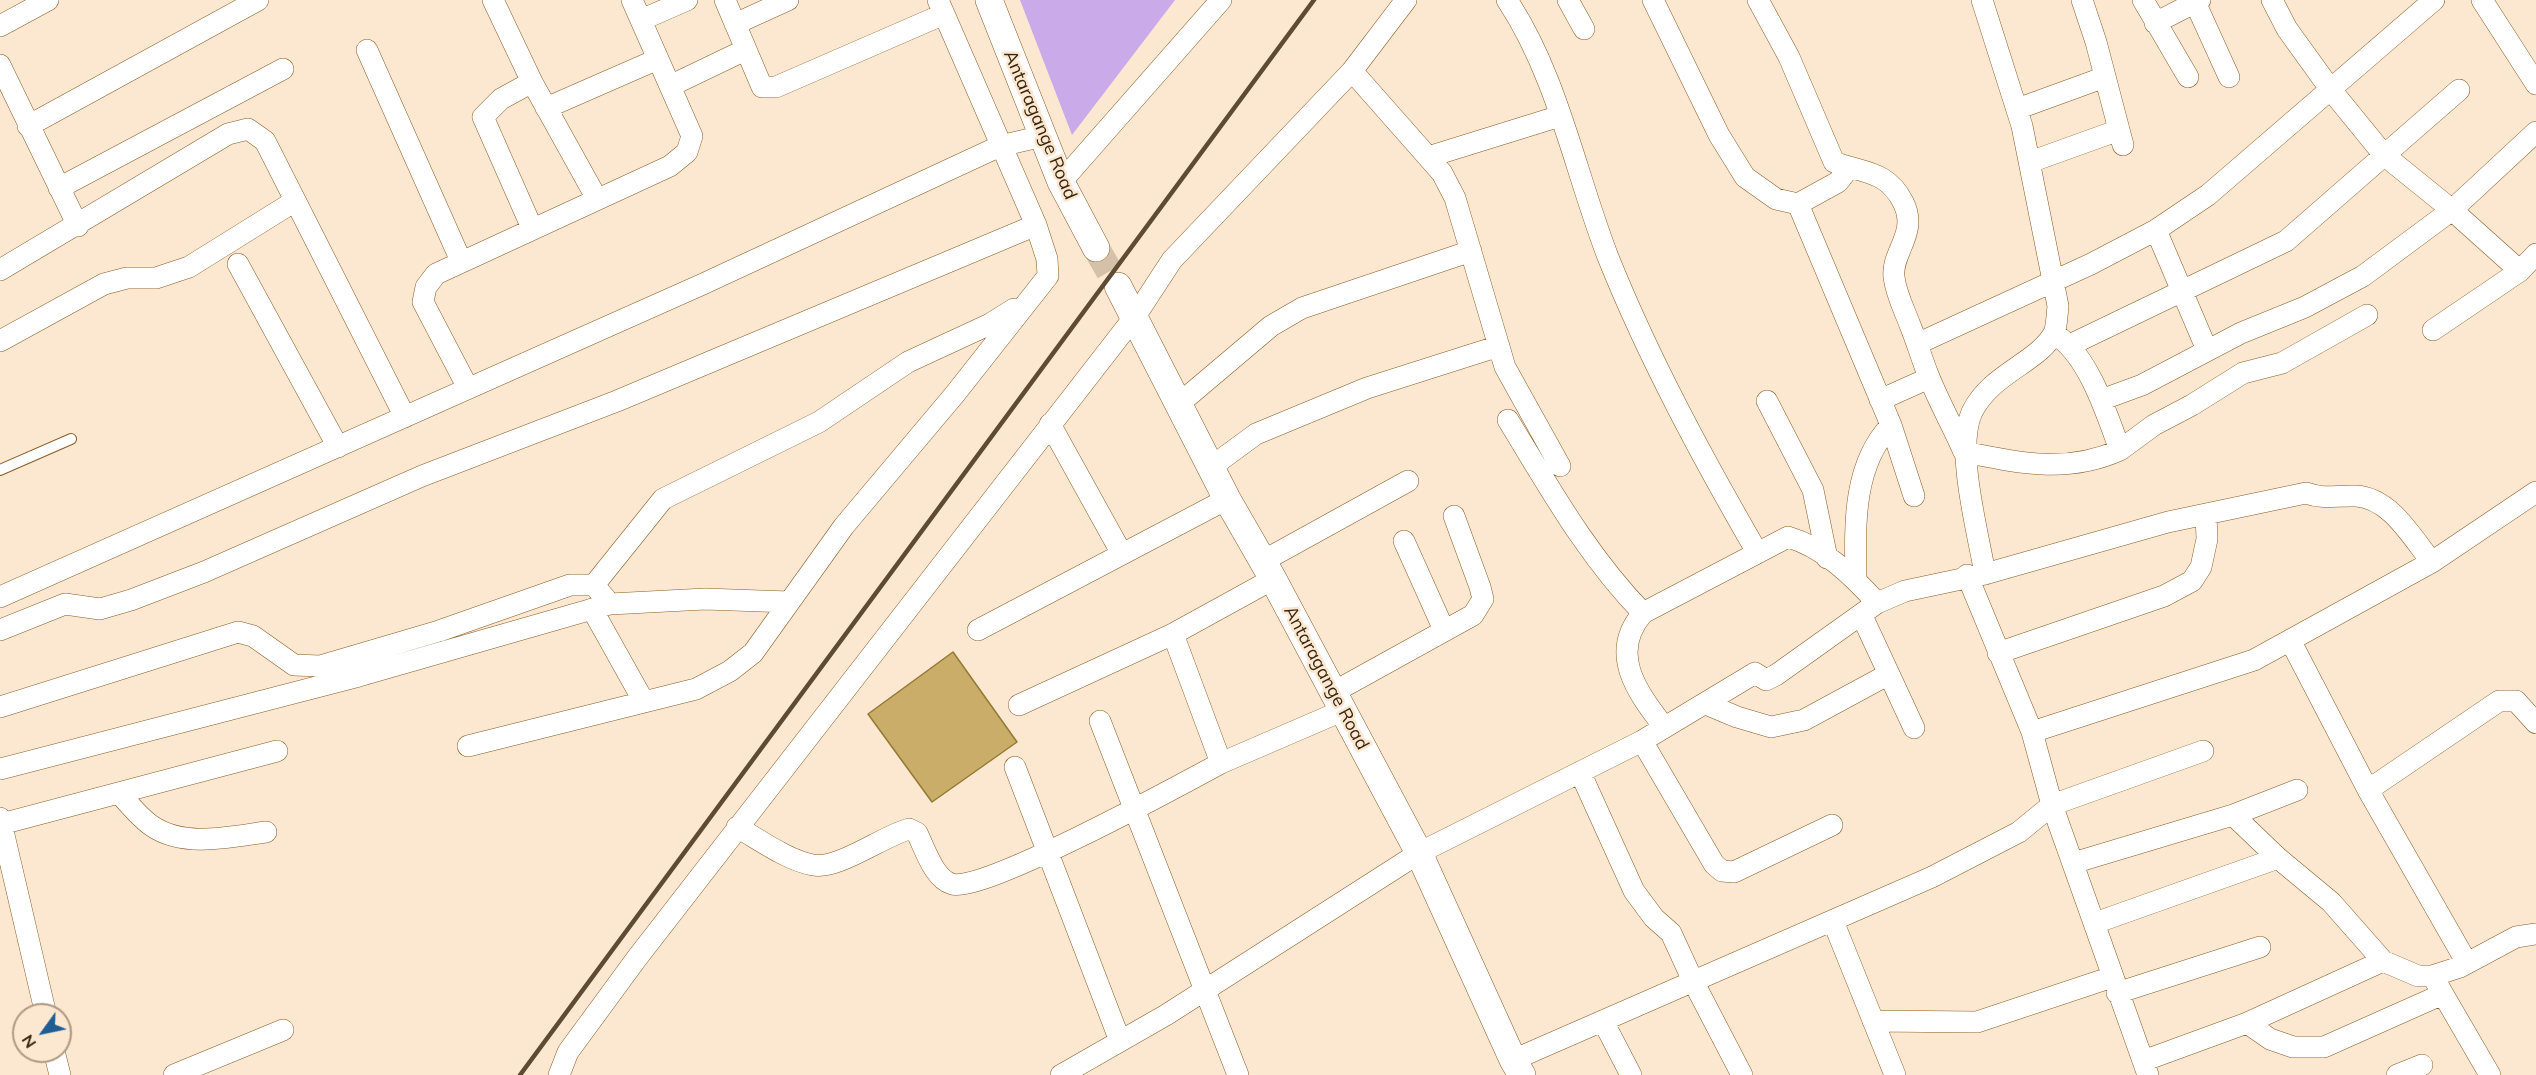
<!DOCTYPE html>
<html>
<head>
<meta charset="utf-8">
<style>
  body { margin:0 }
  #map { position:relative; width:2536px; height:1075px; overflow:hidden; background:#fce7d1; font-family:Mulish,sans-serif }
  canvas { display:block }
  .north { position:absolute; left:12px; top:1003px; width:60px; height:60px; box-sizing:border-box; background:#fce7d1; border:2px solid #ae9983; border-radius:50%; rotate:237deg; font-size:16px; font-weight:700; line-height:24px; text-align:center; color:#38240d }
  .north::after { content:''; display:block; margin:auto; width:21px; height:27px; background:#1e5e94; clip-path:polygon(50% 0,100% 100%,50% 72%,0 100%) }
</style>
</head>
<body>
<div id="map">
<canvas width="2536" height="1075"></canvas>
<div class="north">N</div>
</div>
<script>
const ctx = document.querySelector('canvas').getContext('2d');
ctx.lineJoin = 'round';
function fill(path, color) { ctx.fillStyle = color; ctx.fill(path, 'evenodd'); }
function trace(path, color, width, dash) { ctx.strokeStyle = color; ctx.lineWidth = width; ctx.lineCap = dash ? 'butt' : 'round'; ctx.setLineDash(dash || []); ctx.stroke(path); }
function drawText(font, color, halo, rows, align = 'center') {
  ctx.font = font + ' Mulish,sans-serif'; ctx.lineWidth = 5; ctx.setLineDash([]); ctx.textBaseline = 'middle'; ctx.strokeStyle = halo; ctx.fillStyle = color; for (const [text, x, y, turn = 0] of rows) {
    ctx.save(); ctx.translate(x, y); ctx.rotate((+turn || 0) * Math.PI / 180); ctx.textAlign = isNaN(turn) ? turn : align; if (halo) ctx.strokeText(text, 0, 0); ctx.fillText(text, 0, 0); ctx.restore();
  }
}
fill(new Path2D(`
  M1020 0H1175L1072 135Z`), '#caaae9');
const building = new Path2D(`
  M953 652 1017 742 932 802 868 714Z`);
fill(building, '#c9ad69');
trace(building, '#937934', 1.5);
trace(new Path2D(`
  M1096 248 1118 286`), '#d5c0aa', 27, [27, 14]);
const service = new Path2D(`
  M0 470 71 439`);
const minor = new Path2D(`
  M493 0 532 82 597 199
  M725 0 762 87H776L944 14
  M1507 0C1558 77 1575 172 1608 257 1649 359 1702 457 1757 552
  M1568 0 1584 29
  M1653 0 1719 135 1745 177 1776 199 1798 204 1838 182 1849 168
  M1758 0 1789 57 1834 162C1862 173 1887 170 1903 202 1919 233 1891 252 1894 277 1896 294 1904 309 1910 325 1917 342 1922 360 1929 377 1939 402 1953 427 1964 452 2020 463 2067 474 2120 450
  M1982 0 2022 126 2058 306C2057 314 2057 326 2054 333 2038 363 1991 373 1972 412 1955 449 1978 532 1985 574
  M2082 0 2096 42 2123 145
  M2143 0 2188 77
  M2194 0 2229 77
  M2272 0 2287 29 2331 90 2384 155 2452 210 2520 271
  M2482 0 2536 84
  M641 20 687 0
  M2155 23 2200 0
  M735 24 788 0
  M0 26 48 0
  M367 50 461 261
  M0 65 78 226
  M1352 71 1442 173 1455 198 1505 367 1560 466
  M670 86 745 50
  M546 108 658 59
  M2017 109 2105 77
  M28 126 258 0
  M1428 157 1560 116
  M2030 162 2119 130
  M1061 182 1221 0
  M59 188 283 69
  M1798 204 1891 425 1914 496
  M532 228 483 117 501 99 532 82
  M2156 230 2207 350
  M238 264 338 447
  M0 270 228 134 248 129 265 141 405 417
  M2433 330 2520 271 2536 254
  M2059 337C2090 360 2107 415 2120 450L2154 425 2192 405 2243 373 2282 363 2367 315
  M0 341 104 284 127 278H156L189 267 295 201
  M1917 344 2091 264 2156 230 2208 195 2434 0
  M2070 345 2286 241 2459 90
  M468 388 423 302 426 287 436 274 670 166 687 152 692 136 632 0
  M1880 400 1929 378
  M2101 400 2142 385 2241 333 2305 307 2363 276 2452 210 2536 132
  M1767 401 1813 490 1827 558
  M1180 403 1271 326 1302 308 1471 251
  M1508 420C1549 487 1588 557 1643 613
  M1050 424 1122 554
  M1211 467 1256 434 1367 388 1499 346
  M1404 541 1444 630
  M1263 561 1408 481
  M1967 575 2032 732
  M1856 580C1855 527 1852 466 1891 425
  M594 585 663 499 819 422 908 362 990 324 1014 309
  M0 597 703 284 1000 146 1043 136
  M592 609 644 702
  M1862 616 1914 728
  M0 630 65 604 100 609 131 600 204 572 422 476 617 401 1036 225
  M978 630 1227 499
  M2290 640 2368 790 2467 963
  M1998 653 2164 596 2192 581 2201 567 2207 539 2206 514
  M1332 693 1473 615 1483 599 1480 587 1454 516
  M1706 704 1737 717 1771 727 1804 720 1889 674
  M1019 705 1173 634
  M0 707 238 632 253 636 294 665 320 666 439 631 570 585H594L610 604
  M1100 721 1238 1075
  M1664 727C1637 692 1608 653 1643 613L1788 537C1823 547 1853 576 1877 603
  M1642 741 1714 864 1722 871 1734 872 1832 825
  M468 746 696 689 730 671 753 653 844 526 955 394 1048 276 1047 259 1036 225 938 0
  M1221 763 1344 710
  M1015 767 1120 1041
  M0 769 359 676 610 604 705 599 789 602
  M1580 772 1634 891 1654 918 1671 933 1693 981 1742 1075
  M2368 790 2499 701H2516L2536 723
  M119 793C129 804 140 818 152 826 184 848 231 837 266 832
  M2233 815 2278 858 2331 902 2383 961 2418 976H2432L2460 967 2516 937 2536 934
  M0 818 46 1015
  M1 824 277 751
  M737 827C760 840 787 860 813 865 838 870 883 836 909 829L917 833C925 849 934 879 952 884 981 894 1184 783 1221 763L1173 634 1273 579
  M2073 863 2233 815 2297 790
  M1833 921 1895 1075
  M2095 923 2278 858
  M2436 982 2490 1075
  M2117 993 2260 947
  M1603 1021 1631 1075
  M1873 1021 1977 1022 2112 977
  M2247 1023 2270 1039 2293 1047H2324L2443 994
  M54 1051 60 1075
  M1513 1060 1932 877 2019 832 2052 805 2032 732 2254 660 2432 562 2536 492
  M2143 1061 2247 1023 2383 961
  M174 1075 283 1030
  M559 1075 568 1052 637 958 1136 315 1172 260 1352 71 1406 0
  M1061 1075 1166 1015 1419 853 1642 741 1755 673 1766 680 1776 675 1877 603 1905 591 1985 574 2168 522 2306 493C2326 500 2336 495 2356 496 2391 498 2412 538 2432 562
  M2148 1075 2052 805 2203 751
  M2397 1075 2422 1065`);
const tertiary = new Path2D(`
  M989 0 1061 182 1096 248
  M1118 286 1227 499 1273 579 1419 853 1513 1060 1522 1075`);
trace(service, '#8a5c25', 12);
trace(minor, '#8a5c25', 22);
trace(tertiary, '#8a5c25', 28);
trace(service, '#fff', 10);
trace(minor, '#fff', 21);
trace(tertiary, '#fff', 27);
trace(new Path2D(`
  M520 1075 1314 0`), '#5f4b34', 4.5);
drawText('18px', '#38240d', '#fce7d1', [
  ["Antaragange Road",1040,125,67],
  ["Antaragange Road",1326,678,62]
]);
</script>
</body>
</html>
